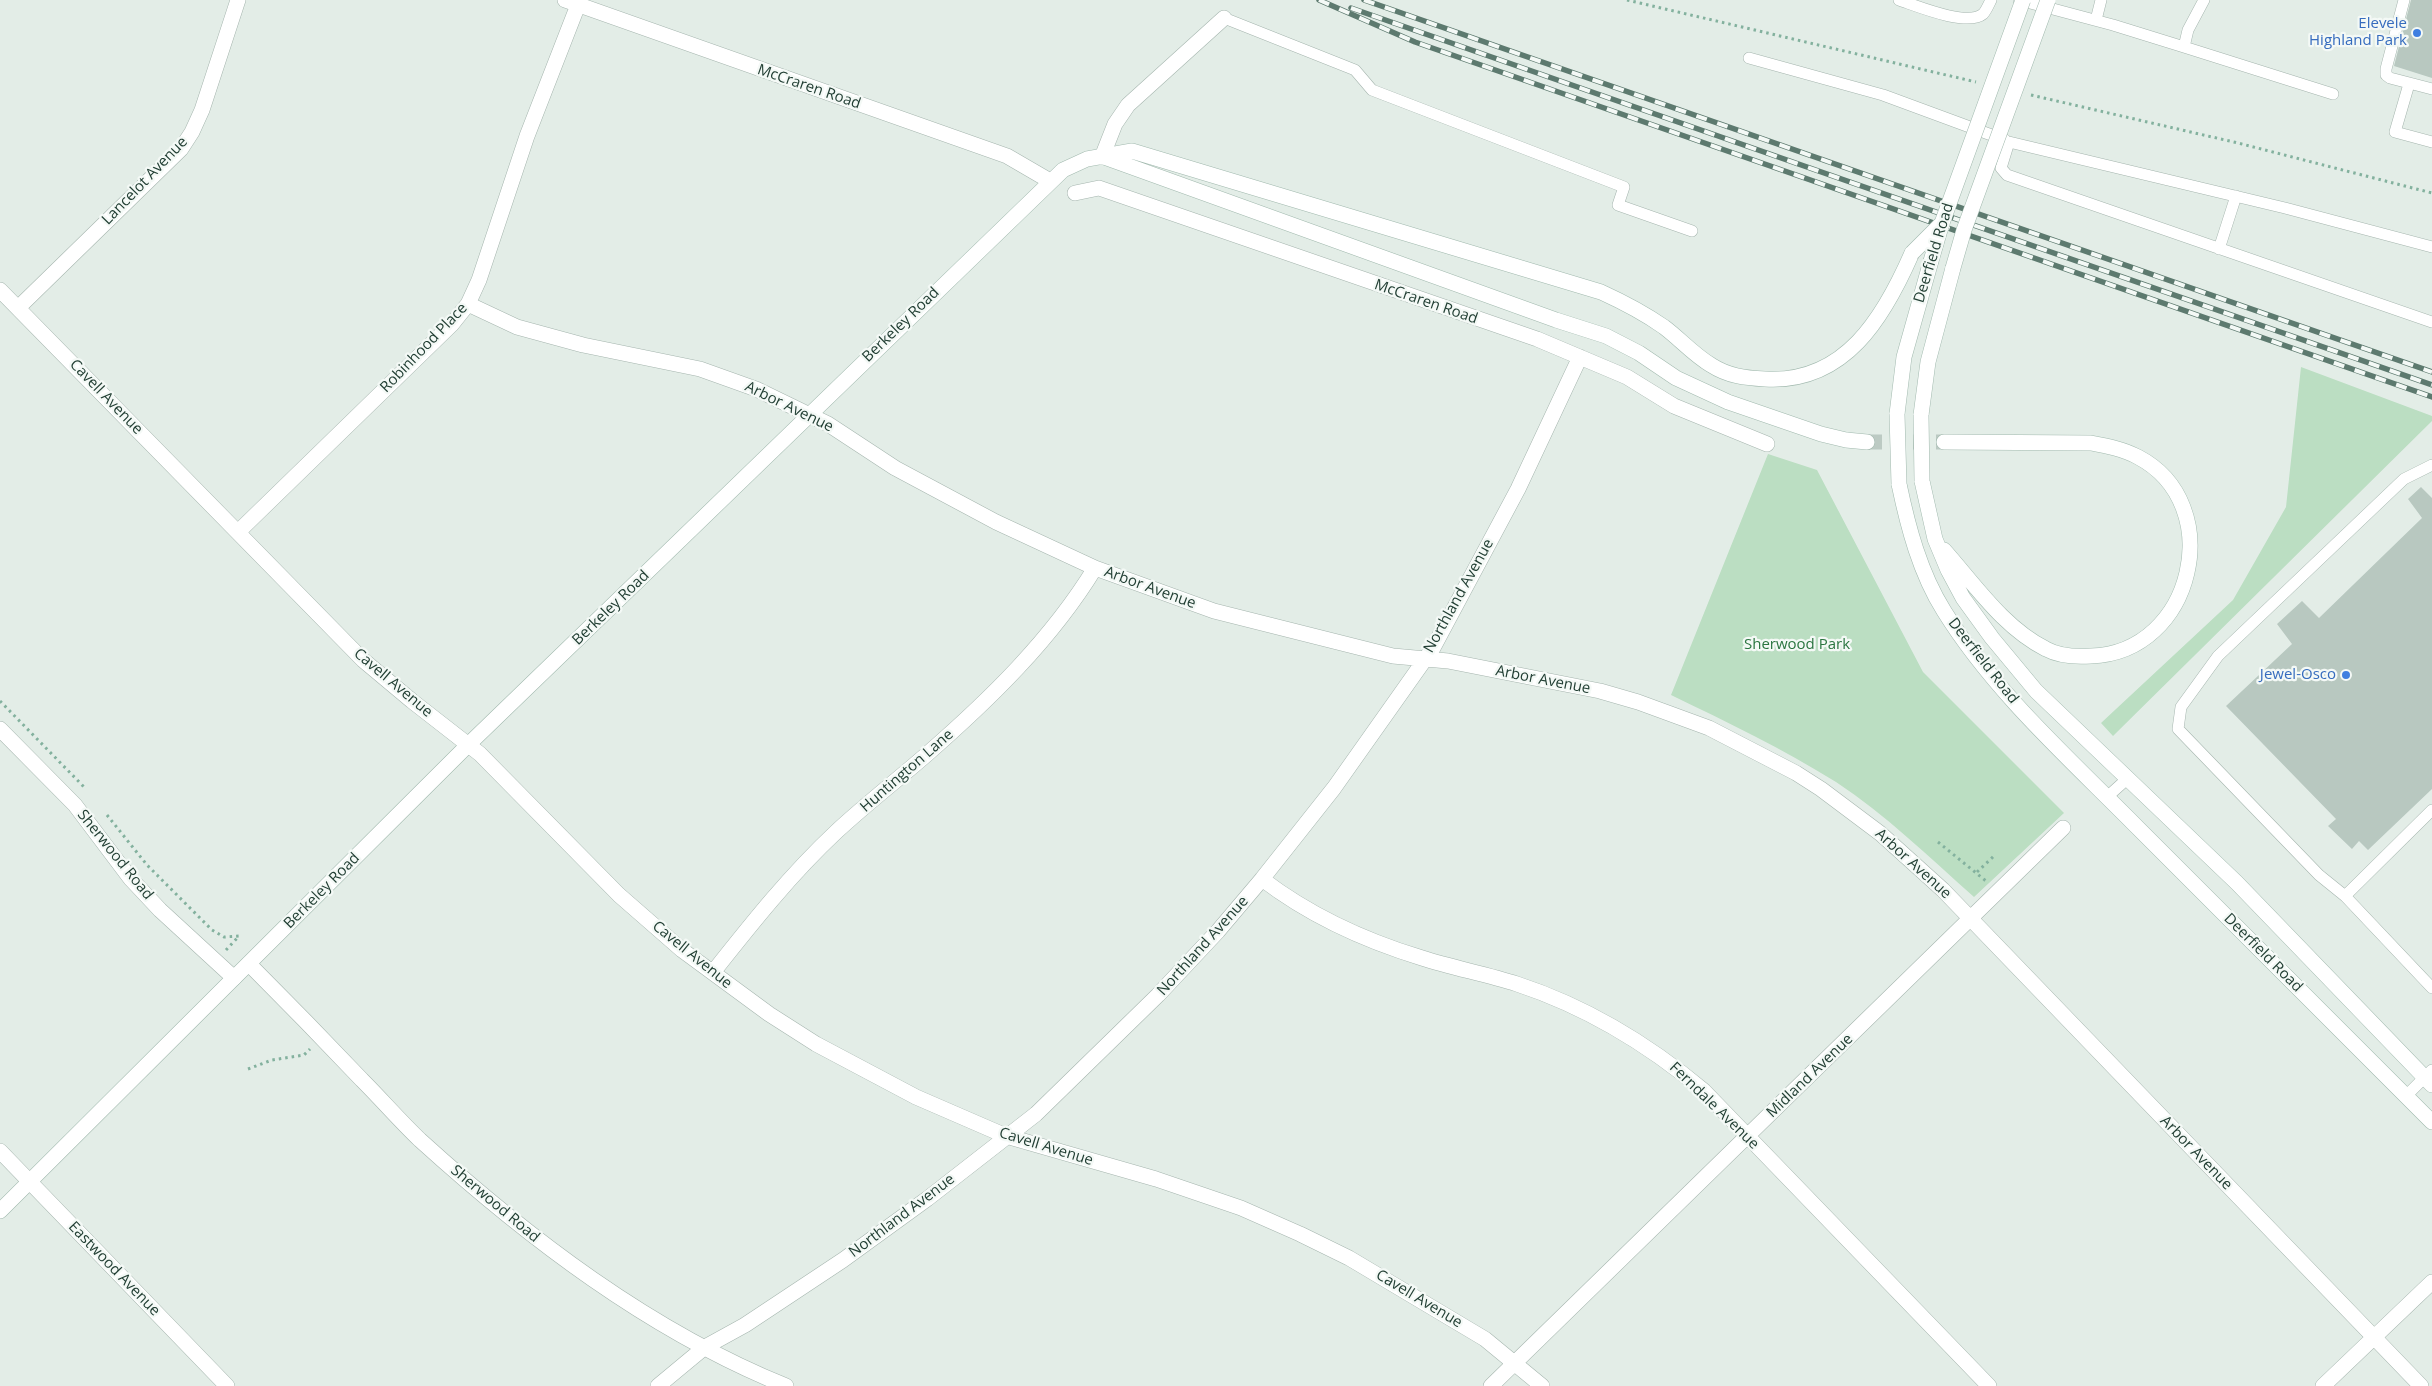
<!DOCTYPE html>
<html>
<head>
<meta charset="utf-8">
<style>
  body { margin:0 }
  canvas { display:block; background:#e3ede7 }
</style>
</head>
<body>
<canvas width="2432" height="1386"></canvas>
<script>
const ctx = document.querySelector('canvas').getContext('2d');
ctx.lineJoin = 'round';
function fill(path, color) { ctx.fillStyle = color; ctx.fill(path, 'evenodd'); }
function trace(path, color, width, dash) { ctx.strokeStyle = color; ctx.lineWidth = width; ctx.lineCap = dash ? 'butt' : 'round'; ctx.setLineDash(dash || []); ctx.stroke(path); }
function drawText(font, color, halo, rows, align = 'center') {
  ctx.font = font + ' "Open Sans",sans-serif'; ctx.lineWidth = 4.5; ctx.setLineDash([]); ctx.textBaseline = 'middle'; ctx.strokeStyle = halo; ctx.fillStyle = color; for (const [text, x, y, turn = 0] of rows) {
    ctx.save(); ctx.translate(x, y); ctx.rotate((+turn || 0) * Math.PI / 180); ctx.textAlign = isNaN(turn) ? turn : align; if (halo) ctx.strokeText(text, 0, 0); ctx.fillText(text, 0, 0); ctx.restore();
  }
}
fill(new Path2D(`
  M2301 367 2432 416V421L2113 736 2101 723 2233 600 2286 507Z
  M1768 454 1817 470 1923 672 2064 813 1974 897C1929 857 1886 815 1836 782 1783 749 1727 722 1671 695Z`), '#bbdec2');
fill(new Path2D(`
  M2411 0H2432V78L2394 66Z
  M2421 487 2432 498V789L2368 850 2359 841 2352 849 2328 826 2336 819 2226 706 2292 644 2277 624 2302 601 2319 618 2422 518 2408 499Z`), '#b8c8c0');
trace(new Path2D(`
  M1867 442H1944`), '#bccac3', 15, [15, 8]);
const lane = new Path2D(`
  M1899 0C1917 6 1967 27 1983 14 1986 11 1989 4 1991 0
  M2019 0 2113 25 2184 47
  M2204 0 2188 30 2184 47 2333 94
  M2404 0 2386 69V75L2390 78 2432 89
  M1224 18 1355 70 1372 90 1624 187 1618 205 1692 231
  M2096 20 2101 0
  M1749 58 1883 95 2005 140
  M2409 84 2395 132 2432 142
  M2432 247 2285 208 2009 142 2001 168 2007 175 2432 322
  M2219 249 2236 196
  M2107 797 2127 779
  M2432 810 2345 896 2432 988
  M2345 896 2319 875 2178 729 2181 707 2218 656 2404 479 2432 465
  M2406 1096 2432 1070`);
const street = new Path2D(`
  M565 0 1007 156 1050 181
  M1102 157 1115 124 1128 105 1224 18
  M1075 193 1099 188 1537 339 1627 377 1674 406 1767 444
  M0 290 363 660 412 701 480 754 619 895 682 950 769 1014 816 1044 916 1097 1006 1136 1156 1179 1241 1208 1300 1234 1349 1258 1485 1339 1542 1386
  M468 304 517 327 583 345 700 369 756 389 828 424 895 468 996 522 1095 568 1214 611 1393 656 1448 661 1600 691 1638 702 1709 728 1796 773 1821 789 1881 834 1943 890 2421 1386
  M19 307 181 149 192 132 202 110 238 0
  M238 532 452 324 468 304 479 280 527 136 578 5
  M0 729 75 805 130 878 160 910 234 978
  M1262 879C1309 915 1366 941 1422 958 1453 968 1486 974 1517 984 1587 1007 1648 1044 1704 1091L1989 1386
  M249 964C287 1002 325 1041 362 1080 382 1100 400 1121 420 1140 528 1238 650 1331 786 1386
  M714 971C752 923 791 874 836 832 865 805 896 781 926 755 989 700 1051 640 1095 568
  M0 1151 227 1386
  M658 1386 705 1347 745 1325 843 1260 927 1199 1036 1114 1158 995 1218 931 1262 879 1334 788 1433 648 1518 489 1580 357
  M1491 1386 2063 828
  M2323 1386 2432 1282`);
const secondary = new Path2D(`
  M1104 157 1556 320 1606 336 1639 353 1676 378 1728 402 1821 434 1846 440 1867 442
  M1897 414 1904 357 1931 261
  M1921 415 1928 362 1953 268
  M1922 481 1935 539 1948 570 1963 598 1992 638 2036 691 2237 883 2432 1085
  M1899 484C1908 527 1920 573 1944 611 1995 693 2071 760 2138 828 2236 926 2334 1024 2432 1122
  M1944 550C1975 585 2004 628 2046 649 2059 656 2077 657 2091 656 2194 653 2228 504 2138 457 2123 449 2107 446 2091 443L1944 442
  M0 1211 469 744 1063 170 1087 159 1132 151 1601 292C1623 302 1644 313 1664 327 1680 339 1694 355 1711 365 1728 376 1745 378 1765 379 1845 384 1884 317 1912 253`);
trace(lane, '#a5b5ae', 12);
trace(street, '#a5b5ae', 16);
trace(secondary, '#a1b9ae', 16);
trace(new Path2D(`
  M1627 0 1976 82
  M2031 95 2238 143 2432 193
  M0 701 86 789
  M107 815 147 865 212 930 224 937 239 936 226 950
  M1938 842 1986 881
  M1977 872 1995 855
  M248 1069 272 1060 304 1055 310 1049`), '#83b19e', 3, [2.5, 4]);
trace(lane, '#fff', 11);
trace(street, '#fff', 15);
trace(secondary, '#fff', 15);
const rail = new Path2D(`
  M1319 0 1415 42 2432 397
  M1364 0 2432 372
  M1351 8 2432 385`);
trace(rail, '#5d7a6f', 5.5);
trace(rail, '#f4f9f6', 4, [11]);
const secondaryBridge = new Path2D(`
  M1912 253 1941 224
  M1931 261 1942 223 2023 0
  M1953 268 1964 230 2048 0
  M1897 414 1899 484
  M1921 415 1922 481`);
trace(secondaryBridge, '#a1b9ae', 16, []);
trace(secondaryBridge, '#fff', 15);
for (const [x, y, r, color] of [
  [2417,33,5,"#3f7fe0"],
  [2346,675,5,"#3f7fe0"]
]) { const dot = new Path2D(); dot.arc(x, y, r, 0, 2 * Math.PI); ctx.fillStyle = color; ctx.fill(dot); trace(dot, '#f4f9f6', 2); }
drawText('15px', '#366cbe', '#f4f9f6', [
  ["Elevele",2407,24],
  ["Highland Park",2407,41],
  ["Jewel-Osco",2336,675]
], 'right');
drawText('15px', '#223f34', '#f4f9f6', [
  ["McCraren Road",809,87,19],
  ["Lancelot Avenue",145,181,-46],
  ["Deerfield Road",1934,253,-73],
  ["McCraren Road",1426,302,19],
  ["Berkeley Road",901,325,-44],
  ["Robinhood Place",424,348,-46],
  ["Cavell Avenue",106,397,46],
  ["Arbor Avenue",789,407,26],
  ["Arbor Avenue",1150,588,20],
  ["Northland Avenue",1459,596,-61],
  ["Berkeley Road",611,608,-44],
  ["Deerfield Road",1983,661,52],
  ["Arbor Avenue",1543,680,11],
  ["Cavell Avenue",393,683,40],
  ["Huntington Lane",907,771,-41],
  ["Sherwood Road",115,855,51],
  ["Arbor Avenue",1913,864,42],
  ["Berkeley Road",322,891,-45],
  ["Northland Avenue",1203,946,-48],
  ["Deerfield Road",2263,953,45],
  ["Cavell Avenue",692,955,39],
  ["Midland Avenue",1810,1076,-44],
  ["Ferndale Avenue",1714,1106,44],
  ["Cavell Avenue",1046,1147,17],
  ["Arbor Avenue",2196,1153,46],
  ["Sherwood Road",495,1204,40],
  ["Northland Avenue",902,1216,-37],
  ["Eastwood Avenue",114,1269,46],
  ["Cavell Avenue",1419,1299,31]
]);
drawText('15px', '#2b7641', '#f4f9f6', [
  ["Sherwood Park",1797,645]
]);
</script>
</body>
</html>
